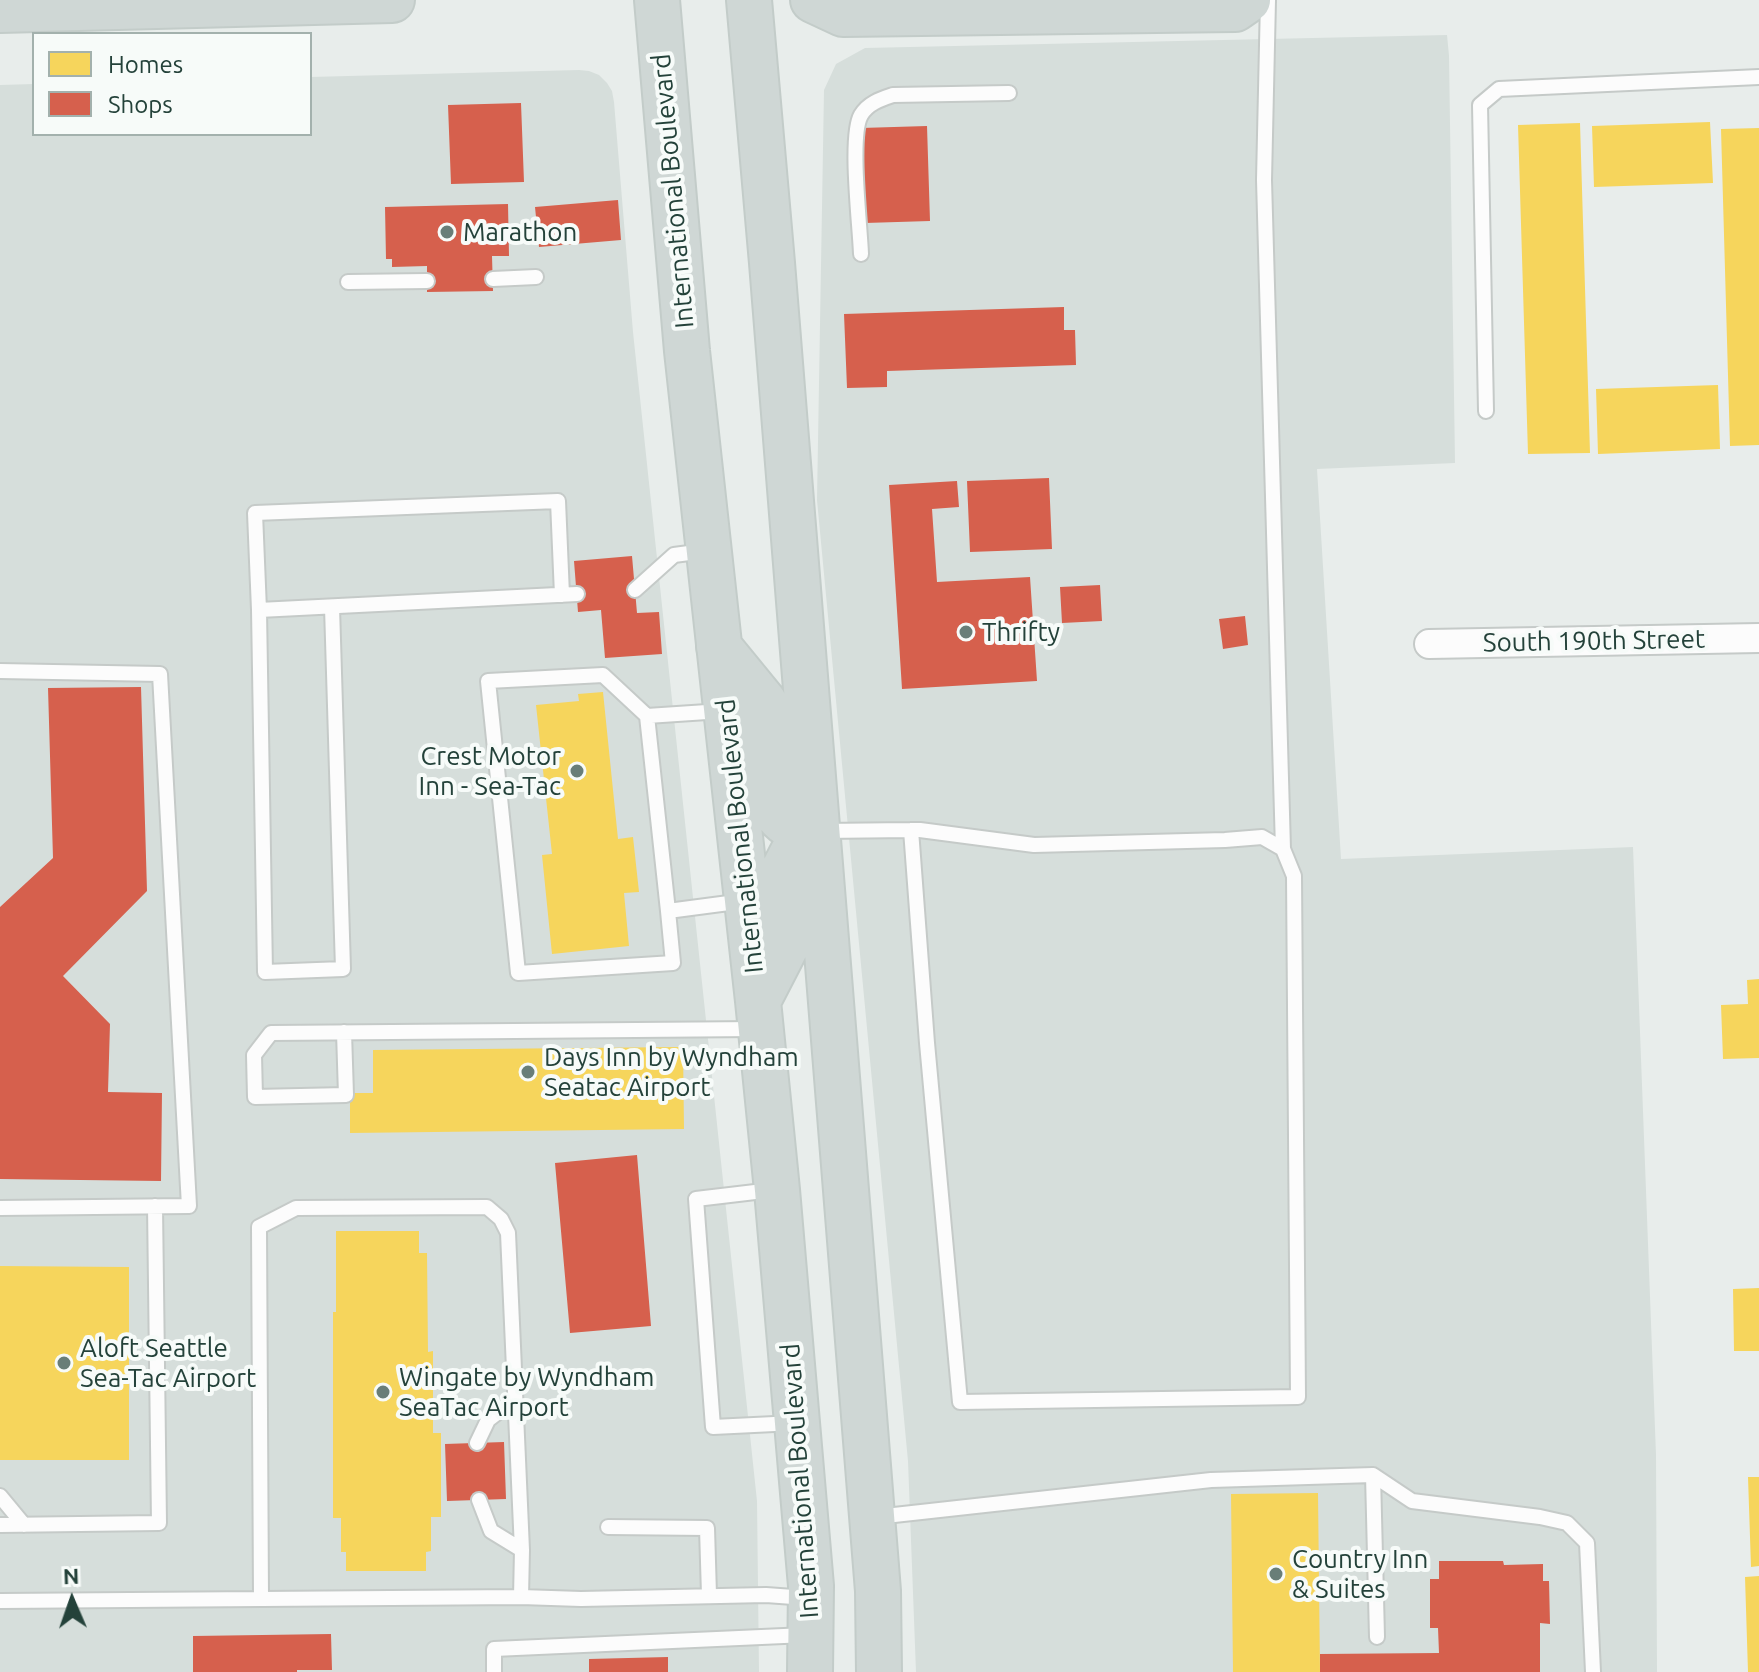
<!DOCTYPE html>
<html>
<head>
<meta charset="utf-8">
<style>
  body { margin:0 }
  #map { position:relative; width:1759px; height:1672px; overflow:hidden; background:#e8edeb; font-family:Ubuntu,sans-serif }
  canvas { display:block }
  .legend { position:absolute; left:32px; top:32px; width:280px; height:104px; box-sizing:border-box; background:#f7fbf9; border:2px solid #a3b1ad; margin:0; padding:10px 14px; list-style:none; font-size:24px; color:#24423a }
  .legend li { display:flex; align-items:center; gap:16px; height:40px }
  .legend b { width:40px; border:2px solid #a3b1ad }
  .north { position:absolute; left:32px; top:1560px; width:80px; height:80px; -webkit-text-stroke:6px #f7fbf9; paint-order:stroke; rotate:358deg; font-size:22px; font-weight:700; line-height:32px; text-align:center; color:#24423a }
  .north::after { content:''; display:block; margin:auto; width:28px; height:36px; background:#24423a; clip-path:polygon(50% 0,100% 100%,50% 72%,0 100%) }
</style>
</head>
<body>
<div id="map">
<canvas width="1759" height="1672"></canvas>
<ul class="legend">
<li><b style="height:22px;background:#f6d55c"></b>Homes</li>
<li><b style="height:22px;background:#d6604d"></b>Shops</li>
</ul>
<div class="north">N</div>
</div>
<script>
const ctx = document.querySelector('canvas').getContext('2d');
ctx.lineJoin = 'round';
function fill(path, color) { ctx.fillStyle = color; ctx.fill(path, 'evenodd'); }
function trace(path, color, width, dash) { ctx.strokeStyle = color; ctx.lineWidth = width; ctx.lineCap = dash ? 'butt' : 'round'; ctx.setLineDash(dash || []); ctx.stroke(path); }
function drawText(font, color, halo, rows, align = 'center') {
  ctx.font = font + ' Ubuntu,sans-serif'; ctx.lineWidth = 8; ctx.setLineDash([]); ctx.textBaseline = 'middle'; ctx.strokeStyle = halo; ctx.fillStyle = color; for (const [text, x, y, turn = 0] of rows) {
    ctx.save(); ctx.translate(x, y); ctx.rotate((+turn || 0) * Math.PI / 180); ctx.textAlign = isNaN(turn) ? turn : align; if (halo) ctx.strokeText(text, 0, 0); ctx.fillText(text, 0, 0); ctx.restore();
  }
}
fill(new Path2D(`
  M1447 35 1449 56 1455 463 1317 469 1341 859 1633 847 1656 1455 1657 1672H916L908 1461 817 500 824 90 836 64 865 48Z
  M579 70 589 71 599 75 607 83 612 91 614 102 633 332 757 1501 759 1672H0V85L34 84V134H310V77Z`), '#d6dedb');
fill(new Path2D(`
  M1710 122 1713 183 1594 187 1592 126Z
  M1580 123 1590 453 1528 454 1518 125Z
  M1759 128V445L1730 446 1721 129Z
  M1718 385 1720 449 1598 454 1596 389Z
  M603 692 618 839 633 837 639 892 624 893 629 946 552 954 542 855 552 854 536 705 579 701 578 694Z
  M1759 979V1058L1723 1059 1721 1005 1748 1004 1747 980Z
  M683 1047 684 1129 350 1133V1093H373V1050Z
  M336 1231H419V1253H427L428 1352 433 1351V1433H441V1517H431V1551L426 1552V1571H346V1552H341V1518H333V1312H336Z
  M0 1266 129 1267V1460H0Z
  M1759 1288V1351H1734L1733 1289Z
  M1748 1477H1759V1566L1751 1567Z
  M1318 1493 1320 1672H1233L1231 1494Z
  M1759 1576V1672H1748L1745 1577Z`), '#f6d55c');
fill(new Path2D(`
  M521 103 524 182 451 184 448 105Z
  M927 126 930 221 865 223 861 128Z
  M618 200 621 240 539 247 535 207Z
  M508 204 509 256H492L493 291 427 292V266L392 267V259H386L385 207Z
  M1064 307V330H1075L1076 365 887 371V387L847 388 844 314Z
  M1049 478 1052 549 970 552 967 481Z
  M957 481 959 507 932 509 937 582 1030 577 1037 681 902 689 889 485Z
  M632 556 637 613 659 612 662 654 605 658 601 610 578 612 574 561Z
  M1100 585 1102 621 1062 623 1060 587Z
  M1245 616 1248 645 1223 649 1219 619Z
  M141 687 147 891 63 976 110 1024 108 1092 162 1093 161 1181 0 1179V907L53 858 48 688Z
  M637 1155 651 1326 570 1333 555 1163Z
  M504 1442 506 1499 447 1501 445 1444Z
  M1439 1561H1503L1504 1565 1543 1564V1581H1549L1550 1624 1540 1623V1672H1320V1654L1439 1653 1438 1628H1430V1579H1439Z
  M331 1634 332 1670H297V1672H193V1636Z
  M668 1657V1672H589V1659Z`), '#d6604d');
const lane = new Path2D(`
  M1268 0 1264 180 1283 849
  M861 254C860 225 849 136 861 115 868 103 881 99 893 95L1009 93
  M493 279 536 277
  M348 282 427 281
  M1486 411 1480 105 1499 89 1759 77
  M635 590 674 555 704 551
  M332 607 343 969 265 972 259 610 577 594
  M259 610 255 513 558 501 562 595
  M0 671 160 674 189 1206 0 1208
  M722 711 647 716 668 911 744 901
  M647 716 603 675 488 681 518 973 673 963 668 911
  M822 831 911 830H920L1034 845 1225 840 1262 837 1283 849 1294 876 1298 1397 960 1402 927 1043 911 830
  M344 1032 346 1095 255 1097 254 1055 271 1033 757 1029
  M772 1190 696 1199 713 1427 795 1423
  M477 1443 488 1420 515 1399
  M1373 1475 1412 1501 1540 1517 1567 1523 1587 1543 1593 1672
  M0 1496 24 1525
  M479 1500 491 1531 522 1550
  M876 1517 1211 1480 1373 1475 1377 1637
  M0 1525 159 1523 155 1206
  M608 1527 707 1528 709 1595
  M521 1597 522 1550 508 1233 501 1219 487 1207 296 1208 259 1227 261 1599 521 1597 581 1599 766 1595 807 1598
  M0 1601 261 1599
  M494 1672V1649L806 1635`);
const street = new Path2D(`
  M1429 644 1759 638`);
const primary = new Path2D(`
  M657 0 687 351 758 1001 777 1190 811 1586 810 1672
  M749 0 772 263 878 1591 879 1672
  M813 0 843 14 1235 9 1248 0
  M0 10 392 0
  M719 647 764 702 776 813C787 828 800 831 817 831
  M758 1001 790 939 784 869 797 844 806 836 817 831`);
trace(lane, '#c5cac8', 18);
trace(street, '#c5cac8', 32);
trace(primary, '#c3ccc9', 48);
trace(lane, '#fcfcfc', 14);
trace(street, '#fcfcfc', 28);
trace(primary, '#cfd7d5', 44);
for (const [x, y, r, color] of [
  [447,232,8,"#697e78"],
  [966,632,8,"#697e78"],
  [577,771,8,"#697e78"],
  [528,1072,8,"#697e78"],
  [64,1363,8,"#697e78"],
  [383,1392,8,"#697e78"],
  [1276,1574,8,"#697e78"]
]) { const dot = new Path2D(); dot.arc(x, y, r, 0, 2 * Math.PI); ctx.fillStyle = color; ctx.fill(dot); trace(dot, '#f7fbf9', 3); }
drawText('26px', '#24423a', '#f7fbf9', [
  ["International Boulevard",673,191,-95],
  ["South 190th Street",1594,641,-1],
  ["International Boulevard",740,836,-96],
  ["International Boulevard",800,1481,-94]
]);
drawText('26px', '#24423a', '#f7fbf9', [
  ["Marathon",463,232],
  ["Thrifty",982,632],
  ["Crest Motor",561,756,"right"],
  ["Inn - Sea-Tac",561,786,"right"],
  ["Days Inn by Wyndham",544,1057],
  ["Seatac Airport",544,1087],
  ["Aloft Seattle",80,1348],
  ["Sea-Tac Airport",80,1378],
  ["Wingate by Wyndham",399,1377],
  ["SeaTac Airport",399,1407],
  ["Country Inn",1292,1559],
  ["& Suites",1292,1589]
], 'left');
</script>
</body>
</html>
